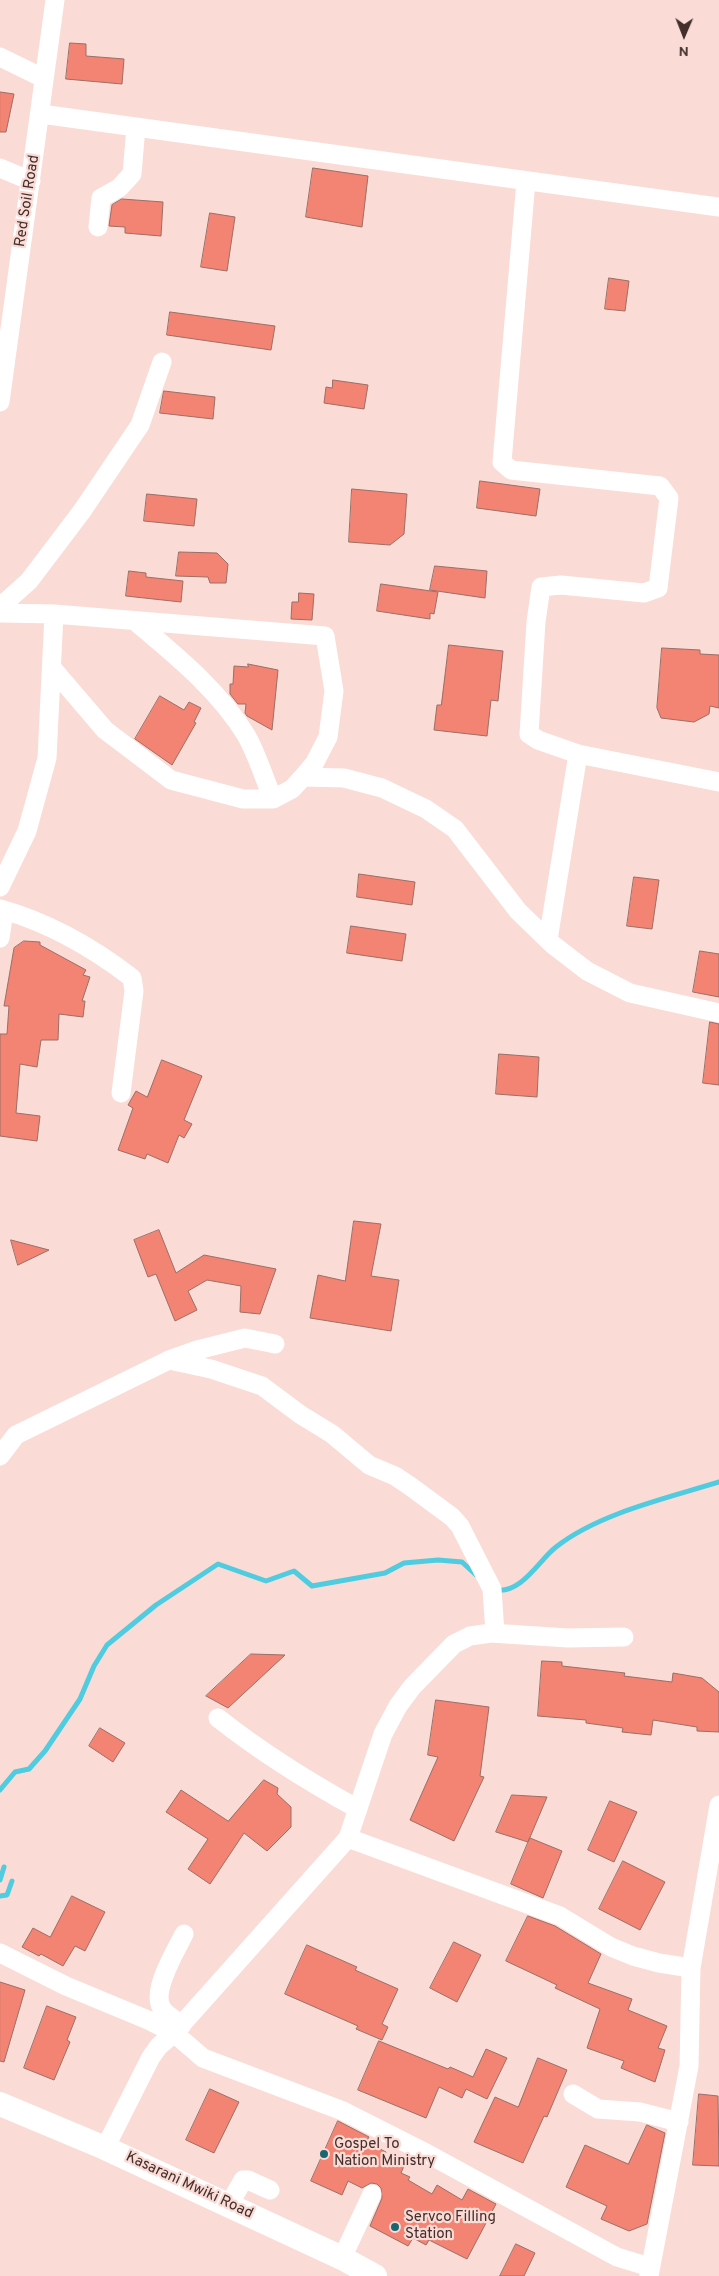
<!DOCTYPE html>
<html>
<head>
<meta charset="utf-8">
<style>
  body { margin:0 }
  #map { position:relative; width:719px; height:2276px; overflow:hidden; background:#fadbd5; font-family:Overpass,sans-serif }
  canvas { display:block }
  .north { position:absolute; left:659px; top:10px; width:50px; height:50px; -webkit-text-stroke:4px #fadbd5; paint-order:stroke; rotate:181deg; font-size:14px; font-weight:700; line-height:20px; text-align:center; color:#422e2a }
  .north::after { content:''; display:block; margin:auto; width:18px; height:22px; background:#422e2a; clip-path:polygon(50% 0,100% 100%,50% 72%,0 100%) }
</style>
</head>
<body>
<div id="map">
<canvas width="719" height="2276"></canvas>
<div class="north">N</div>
</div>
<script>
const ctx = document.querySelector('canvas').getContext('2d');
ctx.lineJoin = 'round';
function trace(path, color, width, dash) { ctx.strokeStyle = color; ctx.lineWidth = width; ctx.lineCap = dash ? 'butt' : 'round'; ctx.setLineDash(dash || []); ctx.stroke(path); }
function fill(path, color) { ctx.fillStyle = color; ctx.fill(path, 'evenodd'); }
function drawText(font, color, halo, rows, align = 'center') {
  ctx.font = font + ' Overpass,sans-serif'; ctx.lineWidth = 4.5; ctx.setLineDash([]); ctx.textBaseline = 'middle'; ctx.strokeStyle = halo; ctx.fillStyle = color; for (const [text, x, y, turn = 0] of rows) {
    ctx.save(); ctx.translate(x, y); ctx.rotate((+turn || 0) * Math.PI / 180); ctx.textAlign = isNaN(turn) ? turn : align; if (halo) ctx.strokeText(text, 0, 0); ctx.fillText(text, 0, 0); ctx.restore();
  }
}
trace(new Path2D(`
  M497 1590C522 1593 539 1560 556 1547 599 1513 668 1498 719 1482
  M0 1790 15 1772 29 1769 45 1751 80 1699 94 1666 107 1645 156 1605 218 1564 266 1581 294 1571 312 1586 385 1573 404 1563 438 1560 462 1562 476 1575
  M0 1880 4 1867
  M0 1896 7 1895 12 1881`), '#4fcce0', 5);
const building = new Path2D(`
  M70 43 86 44V56L124 59 122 84 66 79Z
  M0 92 14 94 6 132H0Z
  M313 168 368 176 362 227 306 217Z
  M122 199 163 202 161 236 125 233V227L109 226 112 205Z
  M210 213 235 217 227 271 201 267Z
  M609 278 629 281 625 311 605 309Z
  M170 312 275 326 271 350 167 335Z
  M333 380 368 385 364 409 324 403 326 387 332 388Z
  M164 391 215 397 213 419 160 413Z
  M480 481 540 489 536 516 477 508Z
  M352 489 407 494 404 534 390 545 349 542Z
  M147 494 197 499 194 526 144 521Z
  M179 552 217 553 228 564 226 583H210L208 577 176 576Z
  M435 566 487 571 485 598 430 590Z
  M129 571 146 573V577L183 581 181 602 126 596Z
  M381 584 438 592 434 614 430 613V619L377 611Z
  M299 593 314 594 312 620 291 619 292 602H298Z
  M449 645 503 651 498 701 491 700 487 736 434 730 437 705H441Z
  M662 648 700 650V654L719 655V708L710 706 709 714 694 722 661 718 657 708Z
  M248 664 278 670 272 730 247 716 245 713 246 704H238L230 694V684H233L234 666 248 667Z
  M160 696 184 710 189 702 201 708 194 722 196 723 172 765 135 739Z
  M359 874 415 882 412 905 357 897Z
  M634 877 659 880 652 929 627 926Z
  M351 926 406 934 402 961 347 953Z
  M24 941 40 942V945L86 970 83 975 90 977 82 1001H85L83 1017 59 1014 58 1040H41L37 1067 20 1064 16 1113 40 1116 37 1141 0 1136V1034H7L9 1006H4L14 948Z
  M700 951 719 954V997L693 992Z
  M710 1022 719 1024V1085L703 1083Z
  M499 1054 539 1057 537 1097 496 1094Z
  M162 1060 202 1076 184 1120 192 1124 184 1138 179 1135 168 1163 147 1154 145 1159 118 1150 133 1108 128 1105 136 1091 147 1097Z
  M354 1221 381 1224 371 1276 399 1280 391 1331 310 1318 318 1275 345 1281Z
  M159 1230 176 1273 204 1255 276 1269 260 1314 240 1312 241 1286 207 1280 188 1291 197 1310 175 1321 156 1274 148 1277 134 1240Z
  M11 1240 49 1250 18 1265Z
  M251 1654 285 1655 228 1708 206 1696Z
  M542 1661 562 1662V1666L625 1673 624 1676 672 1682 673 1673 702 1678 719 1692V1732L697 1731V1727L653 1720 651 1735 622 1732 623 1728 586 1723V1720L538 1716Z
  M436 1700 489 1707 480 1776 484 1777 454 1841 410 1820 438 1757 428 1755Z
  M100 1728 125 1743 113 1762 89 1746Z
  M264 1780 278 1788 277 1794 291 1807V1827L267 1851 244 1833 210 1884 188 1869 208 1839 166 1812 181 1790 228 1821Z
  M512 1795 547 1797 528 1842 496 1832Z
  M610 1801 637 1812 614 1862 588 1850Z
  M530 1838 562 1851 543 1898 511 1884Z
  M623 1861 665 1882 640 1930 599 1909Z
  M72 1896 105 1912 85 1951 75 1946 63 1966 41 1954 39 1956 22 1947 33 1928 50 1937Z
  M528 1916 555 1926 601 1954 588 1983 632 1999 628 2010 667 2026 658 2048 665 2050 655 2082 621 2068 624 2061 587 2048 600 2009 555 1988 557 1985 506 1961Z
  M454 1942 481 1955 457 2002 430 1988Z
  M307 1945 357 1967 355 1970 398 1989 382 2024 388 2027 382 2040 356 2029 358 2026 285 1994Z
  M0 1982 25 1990 4 2062 0 2061Z
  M47 2006 76 2017 67 2040 70 2042 54 2080 24 2068Z
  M379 2041 448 2069 450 2067 473 2077 486 2049 507 2058 487 2099 466 2089 462 2098 439 2087 426 2118 358 2090Z
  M538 2058 567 2070 547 2117 544 2116 523 2163 474 2142 495 2097 518 2107Z
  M210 2089 239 2102 214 2153 186 2140Z
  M699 2094 718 2096 719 2166 693 2165Z
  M338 2121 369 2137 366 2142 386 2152 384 2156 404 2166 401 2173 410 2177 408 2180 432 2194 437 2185 462 2200 468 2189 496 2204 467 2259 429 2240 426 2245 413 2238 408 2246 370 2226 382 2198 381 2188 377 2184 371 2183 362 2188 348 2181 342 2195 311 2181Z
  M647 2125 665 2133 647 2224 629 2231 601 2219 607 2206 566 2187 585 2145 628 2164Z
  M516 2244 535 2253 524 2276H500Z`);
fill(building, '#f38372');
trace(building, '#9b6e66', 1);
trace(new Path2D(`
  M0 57 43 78
  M41 114 719 207
  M0 168 31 181
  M526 181 502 462 511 470 660 486 669 498 658 588 644 593 561 585 541 587 536 622 529 734 538 740 578 754
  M98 227 101 198 119 188 132 174 136 127
  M0 402 55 0
  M0 607 29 581 82 511 140 425 162 362
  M0 613 54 614 325 636 334 691 328 737 314 764 303 777 292 789 273 799C264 778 257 754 246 735 219 690 175 655 136 622
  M52 668 105 730 171 780 243 799H273
  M303 777 344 778 382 788 426 809 455 829 518 911 552 944 587 971 630 993 719 1013
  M0 887 27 831 47 758 54 614
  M0 909C47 922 93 948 132 978L134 991 121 1093
  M0 938 4 911
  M548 940 578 754 719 782
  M169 1360 211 1369 262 1386 301 1415 332 1434 369 1465 395 1476 410 1486 452 1517 460 1526 492 1589 495 1633
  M0 1456 16 1435 169 1360 197 1350 245 1338 275 1344
  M218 1718C262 1753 309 1782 358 1809
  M348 1838 560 1916 611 1947 633 1956 659 1963 691 1968
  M0 1953 66 1986 148 2020 174 2033 203 2058 343 2111 428 2154 617 2257 650 2267
  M182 2025C176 2020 168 2016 163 2010 149 1993 176 1951 184 1934
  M573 2094 598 2109 640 2112 679 2122
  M105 2148 151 2057 159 2046 174 2033 348 1838 383 1734 398 1706 412 1687 454 1644 470 1636 491 1633 568 1638 624 1637
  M229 2205 243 2180H248L270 2190
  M342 2258 372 2194
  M649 2276 689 2066 691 1968 719 1805`), '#fff', 19);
trace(new Path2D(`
  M0 2104 105 2148 342 2258 375 2276`), '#fff', 24);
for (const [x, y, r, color] of [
  [324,2154,5,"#1a6570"],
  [395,2227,5,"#1a6570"]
]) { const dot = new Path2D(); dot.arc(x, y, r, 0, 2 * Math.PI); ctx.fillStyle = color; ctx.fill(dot); trace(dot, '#fadbd5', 2); }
drawText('15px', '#422e2a', '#fadbd5', [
  ["Red Soil Road",28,201,-81],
  ["Kasarani Mwiki Road",189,2186,25]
]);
drawText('15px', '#422e2a', '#fadbd5', [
  ["Gospel To",334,2145],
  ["Nation Ministry",334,2162],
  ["Servco Filling",405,2218],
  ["Station",405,2235]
], 'left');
</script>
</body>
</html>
